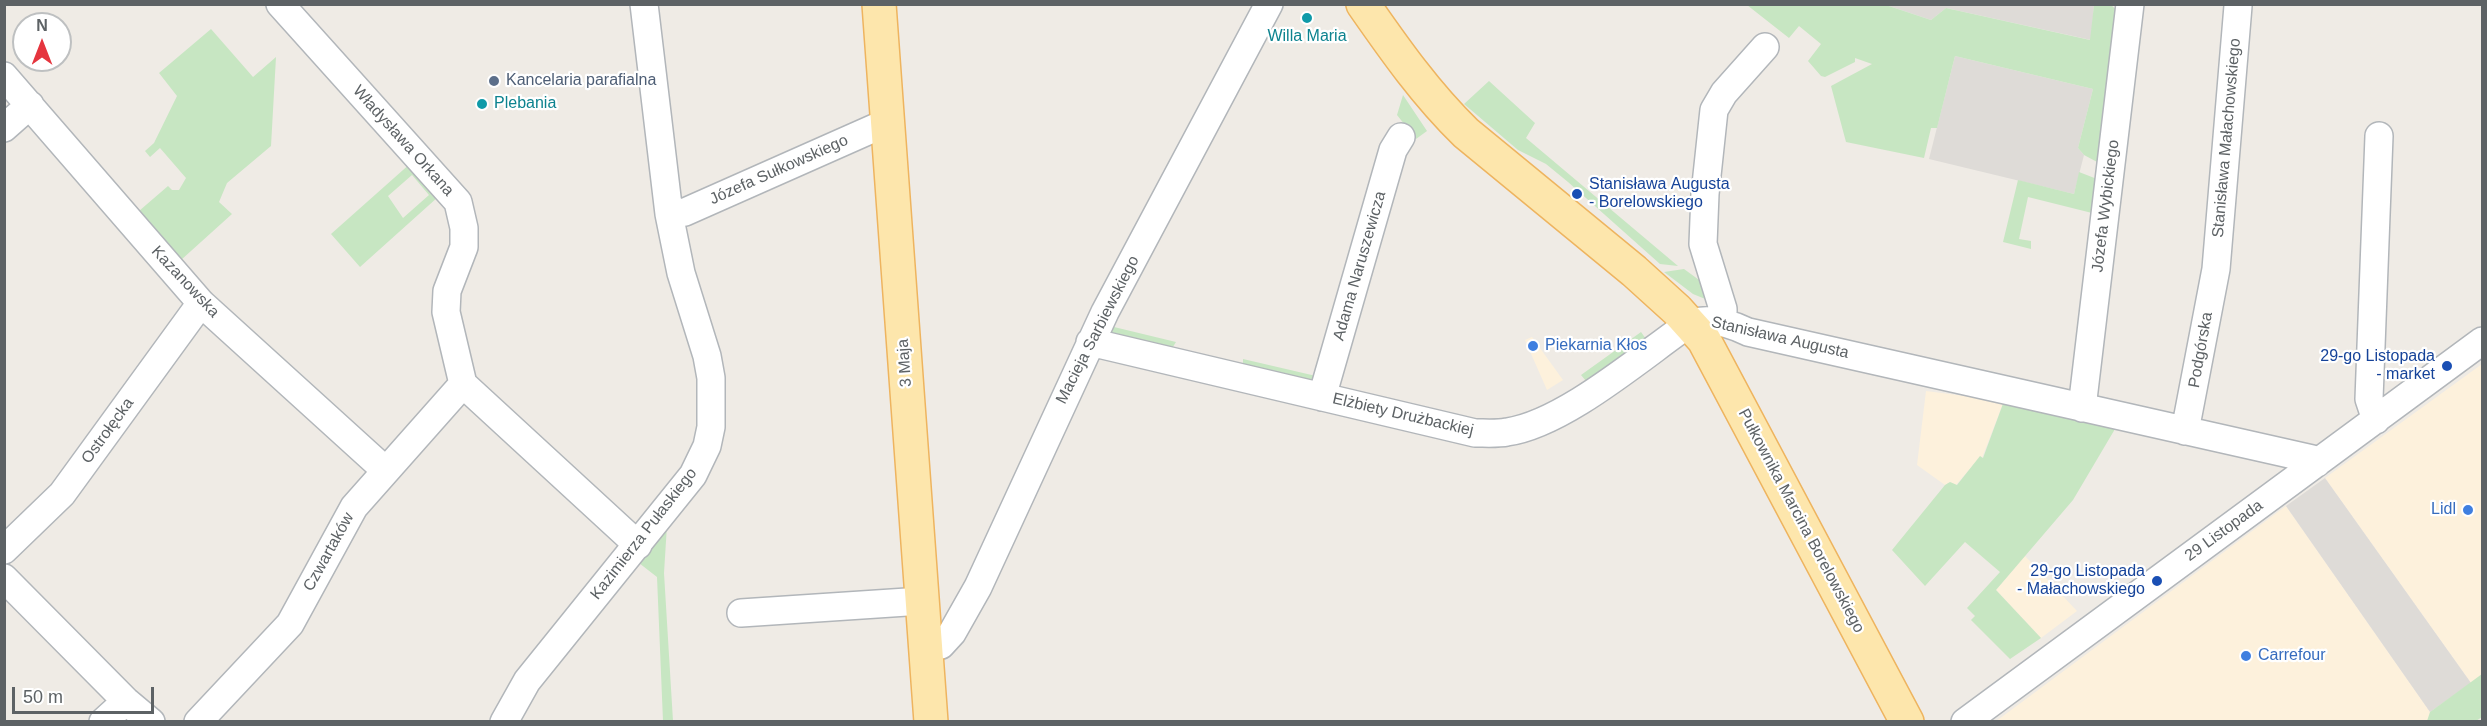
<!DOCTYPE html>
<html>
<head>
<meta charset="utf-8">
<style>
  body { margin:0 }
  #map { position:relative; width:2487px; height:726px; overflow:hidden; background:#efebe5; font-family:Helvetica,sans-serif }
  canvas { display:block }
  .frame { position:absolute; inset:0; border:6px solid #5d6265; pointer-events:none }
  .north { position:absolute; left:12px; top:12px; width:60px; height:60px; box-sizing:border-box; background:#fff; border:2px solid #bec0c1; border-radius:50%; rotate:0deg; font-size:16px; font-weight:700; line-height:24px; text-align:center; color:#5d6265 }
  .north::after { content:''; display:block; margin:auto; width:21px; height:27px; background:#e5353e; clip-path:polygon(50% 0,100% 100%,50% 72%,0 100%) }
  .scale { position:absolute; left:12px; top:687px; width:142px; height:27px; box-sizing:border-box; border:3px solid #5d6265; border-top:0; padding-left:8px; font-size:18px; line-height:21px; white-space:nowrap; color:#5d6265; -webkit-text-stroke:4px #fff; paint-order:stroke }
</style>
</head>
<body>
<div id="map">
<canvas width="2487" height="726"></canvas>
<div class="frame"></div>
<div class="north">N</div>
<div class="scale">50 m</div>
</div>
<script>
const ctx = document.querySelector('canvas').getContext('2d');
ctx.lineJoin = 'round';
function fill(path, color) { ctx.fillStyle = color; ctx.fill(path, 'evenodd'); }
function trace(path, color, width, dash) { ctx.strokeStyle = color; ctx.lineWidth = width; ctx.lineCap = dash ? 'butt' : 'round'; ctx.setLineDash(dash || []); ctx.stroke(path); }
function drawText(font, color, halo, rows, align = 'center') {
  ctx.font = font + ' Helvetica,sans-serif'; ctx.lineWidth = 4.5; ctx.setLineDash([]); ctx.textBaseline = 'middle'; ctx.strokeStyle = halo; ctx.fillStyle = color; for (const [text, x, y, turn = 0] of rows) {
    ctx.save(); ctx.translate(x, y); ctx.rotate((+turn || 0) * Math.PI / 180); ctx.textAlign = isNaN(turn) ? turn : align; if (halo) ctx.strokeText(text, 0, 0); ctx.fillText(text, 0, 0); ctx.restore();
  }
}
fill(new Path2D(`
  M1532 337 1563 380 1547 390 1525 340Z
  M2482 364V674L2471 683 2325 478Z
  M1926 391 2004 401 1982 458 1980 457 1956 485 1950 482 1945 485 1917 465Z
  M2286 506 2430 712 2427 722H1995Z
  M2025 556 2077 611 2041 638 1996 590Z`), '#fdf1dc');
fill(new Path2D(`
  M1886 5H2094L2091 40 1946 8 1931 20Z
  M1955 56 2093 89 2078 148 2084 155 2074 194 1929 159Z
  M2325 478 2471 683 2430 712 2286 506Z`), '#dedbd7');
fill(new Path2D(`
  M1747 5H1886L1931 20 1946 8 2090 40 2094 5H2111L2121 14 2099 163 2084 155 2078 148 2093 89 1955 56 1937 128H1931L1924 158 1846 142 1831 86 1872 64 1855 58V62L1825 77 1821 76 1808 61 1821 44 1799 26 1789 38Z
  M211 29 253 77 276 57 271 146 227 183 219 202 232 214 181 260 139 211 168 186 172 190H179L186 178 160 148 150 157 145 151 154 143 177 96 159 73Z
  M1489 81 1535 123 1526 138 1678 266 1660 264 1568 182 1546 164 1518 150 1464 104Z
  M1403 95 1427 131 1416 139 1397 115Z
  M412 162 438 197 360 267 331 234ZM412 175 429 195 403 218 388 196Z
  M2079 172 2097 179 2096 214 2028 197 2019 239 2031 241V249L2003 242 2018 180 2074 194Z
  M1684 269 1706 285 1715 303 1693 294 1664 272Z
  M1114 327 1176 342 1171 350 1110 334Z
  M1641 332 1646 339 1586 381 1581 375Z
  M1243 359 1316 376 1315 382 1243 367Z
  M2004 401 2115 429 2073 500 1996 590 2041 638 2010 659 1971 620 1975 616 1967 608 2000 572 1965 542 1925 586 1892 550 1945 485 1950 482 1957 485 1980 456 1983 458Z
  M667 525 664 573 673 721H663L657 577 639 563Z
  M2482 674V717L2476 721H2427L2430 712Z`), '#c7e6c2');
const minor = new Path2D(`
  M280 4 458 202 464 228V247L447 291 446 312 463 384 638 545
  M4 76 201 303 385 470
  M4 128 30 105
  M669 214 685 212 888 122
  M1723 322V309L1703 244 1705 194 1714 110 1724 93 1765 47
  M1090 342 1475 433C1485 433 1497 434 1507 432 1564 424 1642 356 1690 323 1710 317 1730 323 1748 332L2312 459 2317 463
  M1322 397 1393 150 1401 137
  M2082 408 2130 4
  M2376 420 2369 399 2379 136
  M2185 431 2216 269 2238 6
  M4 550 62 494 201 303
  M4 578 126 701 151 722
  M741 613 922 601
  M926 646 941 645 952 633 978 587 1105 312 1269 4
  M103 722 126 701
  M198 722 290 624 354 507 463 384
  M504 722 527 681 693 475 707 446 711 427V378L707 356 681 273 669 214 644 4
  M1965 722 2482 341`);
const major = new Path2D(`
  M879 4 931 722
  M1363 4C1395 50 1426 94 1466 133L1634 271 1677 310 1704 340 1907 722`);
trace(minor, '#b2b6ba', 30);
trace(major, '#eeb45f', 36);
trace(minor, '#fff', 27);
trace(major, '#fde6ac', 33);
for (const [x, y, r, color] of [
  [1307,18,6,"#0f9aa8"],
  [494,81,6,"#5c6f8a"],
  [482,104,6,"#0f9aa8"],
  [1577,194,6,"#1a4fb4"],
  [1533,346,6,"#3f7fe0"],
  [2447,366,6,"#1a4fb4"],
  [2468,510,6,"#3f7fe0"],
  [2157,581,6,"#1a4fb4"],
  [2246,656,6,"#3f7fe0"]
]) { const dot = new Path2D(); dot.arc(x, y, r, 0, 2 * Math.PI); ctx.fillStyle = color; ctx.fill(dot); trace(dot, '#fff', 2); }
drawText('16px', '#0d838f', '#fff', [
  ["Willa Maria",1307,37],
  ["Plebania",494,104,"left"]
]);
drawText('16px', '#4e5e75', '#fff', [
  ["Kancelaria parafialna",506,81]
], 'left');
drawText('16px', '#5d6265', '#fff', [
  ["Stanisława Małachowskiego",2227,138,-85],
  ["Władysława Orkana",403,141,48],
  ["Józefa Sułkowskiego",779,170,-24],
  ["Józefa Wybickiego",2106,206,-83],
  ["Adama Naruszewicza",1360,266,-74],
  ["Kazanowska",185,282,47],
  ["Macieja Sarbiewskiego",1098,330,-63],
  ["Stanisława Augusta",1780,338,13],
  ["Podgórska",2201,350,-80],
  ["3 Maja",905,363,-94],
  ["Elżbiety Drużbackiej",1403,415,13],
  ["Ostrołęcka",108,431,-54],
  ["Pułkownika Marcina Borelowskiego",1801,521,62],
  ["29 Listopada",2224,531,-36],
  ["Kazimierza Pułaskiego",644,534,-52],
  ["Czwartaków",329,552,-61]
]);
drawText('16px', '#164399', '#fff', [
  ["Stanisława Augusta",1589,185,"left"],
  ["- Borelowskiego",1589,203,"left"],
  ["29-go Listopada",2435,357],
  ["- market",2435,375],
  ["29-go Listopada",2145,572],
  ["- Małachowskiego",2145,590]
], 'right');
drawText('16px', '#366cbe', '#fff', [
  ["Piekarnia Kłos",1545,346],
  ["Lidl",2456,510,"right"],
  ["Carrefour",2258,656]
], 'left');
</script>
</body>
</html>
